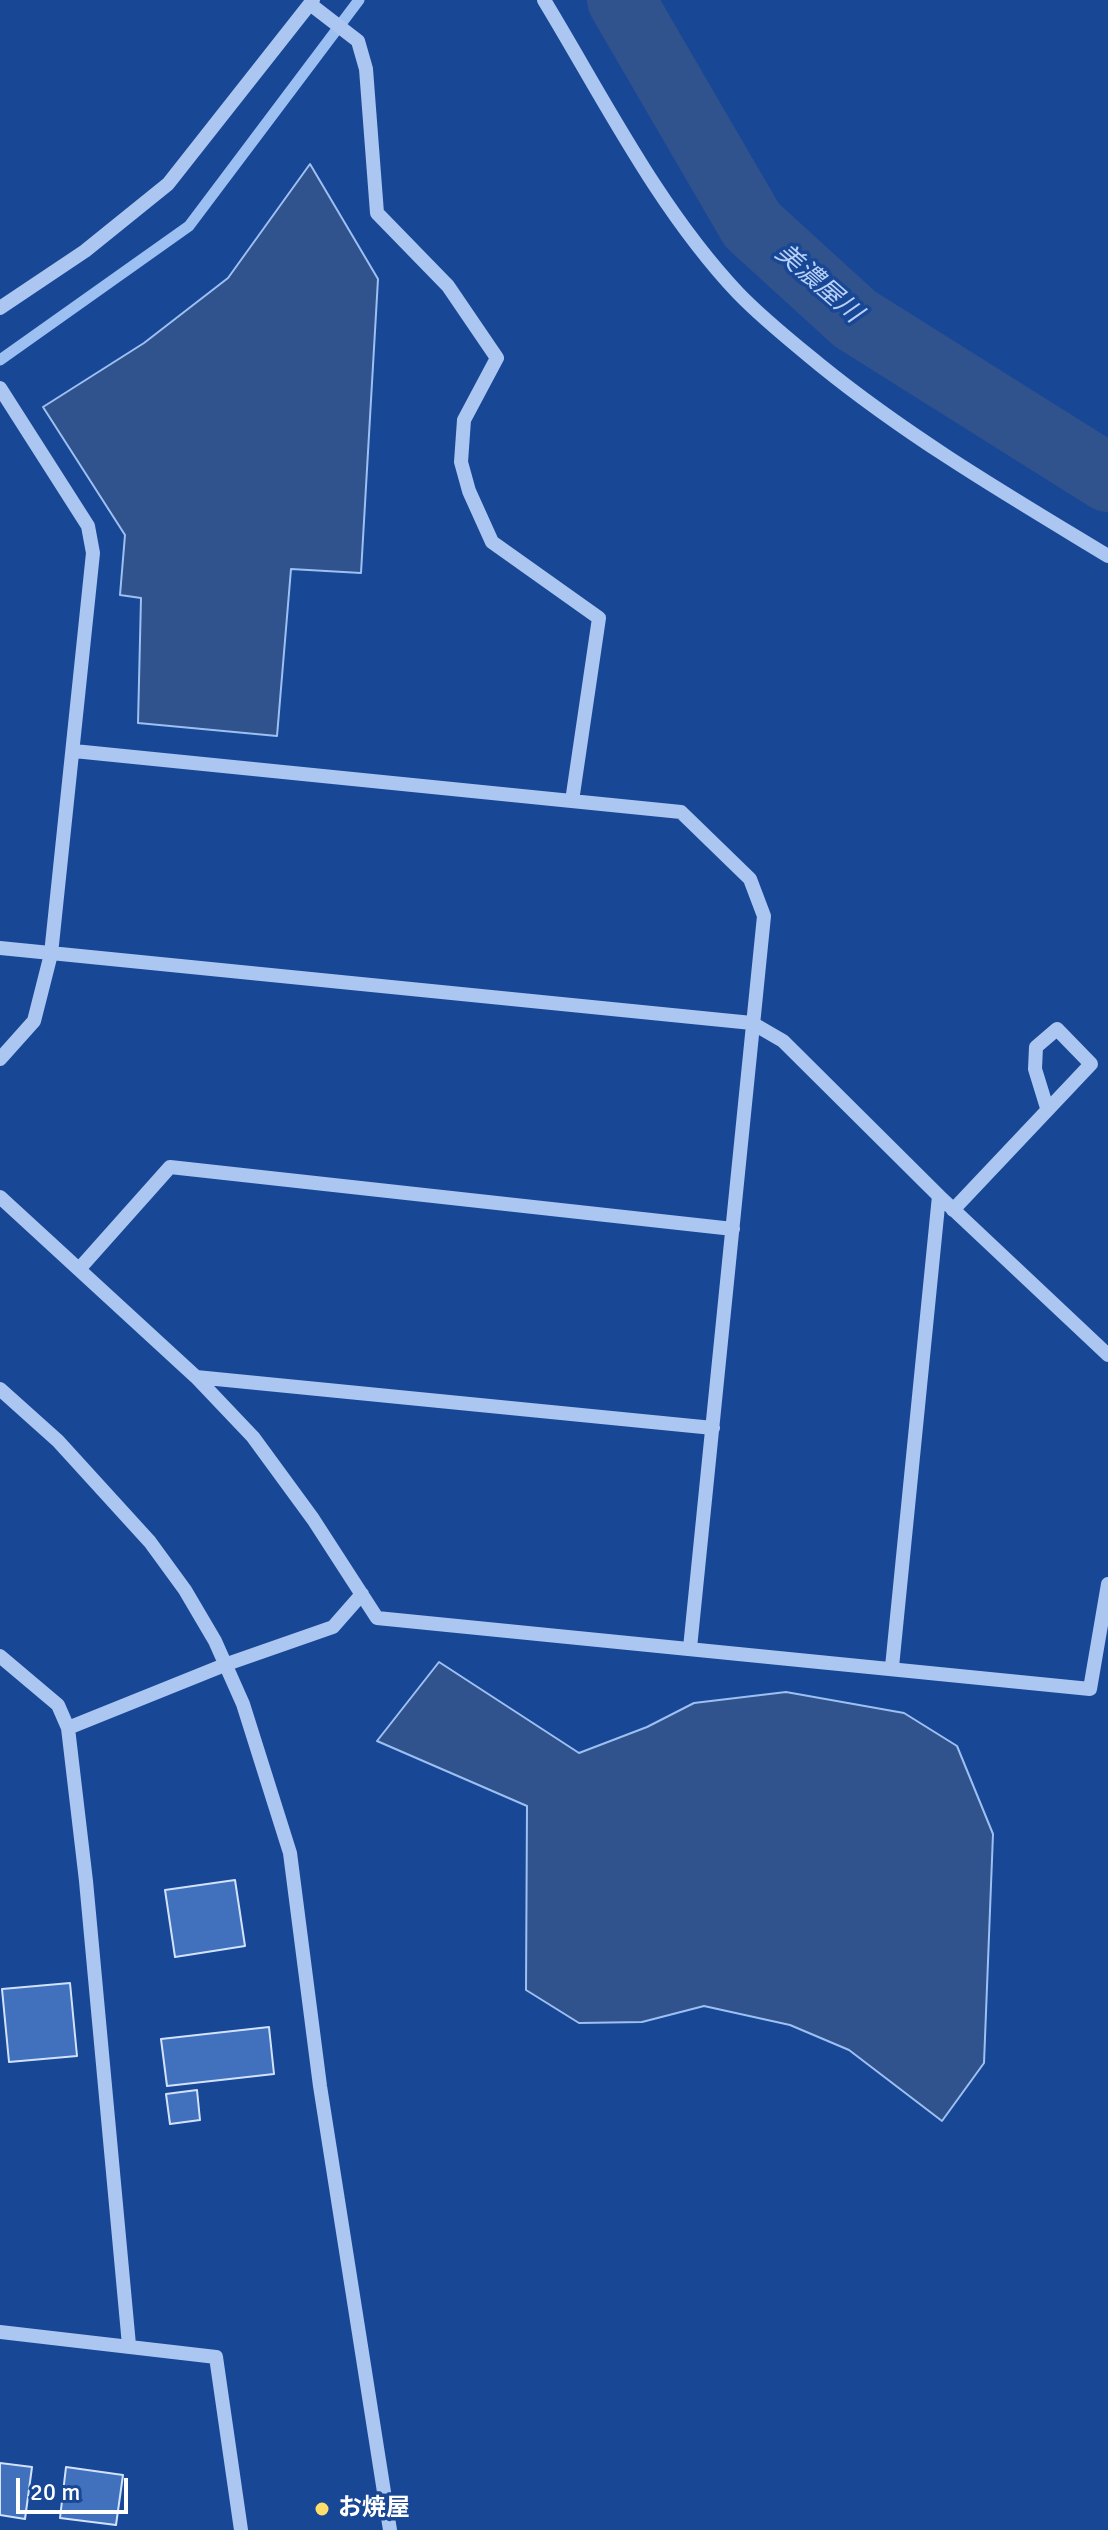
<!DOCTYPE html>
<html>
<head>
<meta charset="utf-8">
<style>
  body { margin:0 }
  #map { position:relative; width:1108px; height:2530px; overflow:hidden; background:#184796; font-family:Signika,sans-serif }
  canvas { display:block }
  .scale { position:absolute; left:16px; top:2478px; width:112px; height:36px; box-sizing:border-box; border:4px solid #fff; border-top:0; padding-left:10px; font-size:24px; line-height:28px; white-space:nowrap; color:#fff; -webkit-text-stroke:6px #184796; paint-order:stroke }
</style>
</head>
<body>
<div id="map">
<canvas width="1108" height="2530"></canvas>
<div class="scale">20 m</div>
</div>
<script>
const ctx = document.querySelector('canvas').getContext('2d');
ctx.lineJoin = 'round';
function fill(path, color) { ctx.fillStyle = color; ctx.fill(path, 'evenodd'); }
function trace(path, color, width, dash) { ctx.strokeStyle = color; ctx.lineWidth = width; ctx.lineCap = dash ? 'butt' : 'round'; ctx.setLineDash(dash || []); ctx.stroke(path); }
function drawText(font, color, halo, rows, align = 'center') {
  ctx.font = font + ' Signika,"Noto Sans JP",sans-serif'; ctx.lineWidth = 7; ctx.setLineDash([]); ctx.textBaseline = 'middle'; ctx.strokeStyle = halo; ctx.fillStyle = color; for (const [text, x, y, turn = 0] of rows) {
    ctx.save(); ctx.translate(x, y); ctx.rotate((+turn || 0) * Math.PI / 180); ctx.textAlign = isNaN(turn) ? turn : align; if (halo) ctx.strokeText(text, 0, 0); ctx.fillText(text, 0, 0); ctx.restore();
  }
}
const water = new Path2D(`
  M310 164 378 279 361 573 291 569 277 736 138 723 141 598 120 595 125 535 43 407 144 343 228 278Z
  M439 1662 579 1753 647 1727 694 1703 786 1692 904 1713 957 1746 993 1834 984 2063 942 2121 849 2050 790 2025 704 2006 642 2022 579 2023 526 1990 527 1806 377 1741Z`);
fill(water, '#31538d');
trace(water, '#9dc0f3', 2);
trace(new Path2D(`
  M0 360 189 226 359 0`), '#9dc0f3', 11);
trace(new Path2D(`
  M621 0 752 225 855 319 1108 478`), '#31538d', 68);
const building = new Path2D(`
  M235 1880 245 1946 175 1957 165 1890Z
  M70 1983 77 2056 9 2062 2 1989Z
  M269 2027 274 2074 167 2086 161 2039Z
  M197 2090 200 2120 170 2124 166 2094Z
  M0 2463 32 2467 25 2519 0 2515Z
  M66 2467 123 2475 116 2525 60 2518Z`);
fill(building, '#4170bd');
trace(building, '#d2e2fb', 2);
trace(new Path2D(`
  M544 0C604 99 658 208 738 293 763 319 792 342 820 365 910 438 1009 496 1108 556
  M310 4 358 41 366 69 377 213 448 286 497 358 464 420 461 462 469 491 492 542 599 618 572 801
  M0 308 85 251 168 184 313 0
  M0 388 88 526 93 553 51 954 34 1021 0 1059
  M74 751 681 812 750 879 764 916 690 1648
  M0 948 752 1023 783 1041 939 1196 1108 1355
  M0 1197 196 1377 253 1437 313 1519 377 1618 1090 1689 1108 1584
  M953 1210 1091 1064 1057 1029 1036 1047 1035 1069 1047 1108
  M80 1268 170 1167 733 1229
  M196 1377 713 1428
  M0 1389 58 1441 150 1542 185 1590 215 1641 243 1704 290 1853 320 2086 390 2530
  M0 1656 58 1705 68 1728 86 1881 129 2345
  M892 1667 939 1196
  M68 1728 227 1664 333 1627 362 1594
  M0 2332 216 2357 241 2530`), '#abc6f0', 14);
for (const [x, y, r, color] of [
  [322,2509,8,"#ffdd6a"]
]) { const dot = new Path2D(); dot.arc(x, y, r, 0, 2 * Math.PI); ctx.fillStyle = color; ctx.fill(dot); trace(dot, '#184796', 3); }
drawText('bold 24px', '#fff', '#184796', [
  ["お焼屋",338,2509]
], 'left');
drawText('italic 26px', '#b7d0f7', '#184796', [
  ["美濃屋川",818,284,41]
]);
</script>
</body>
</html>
